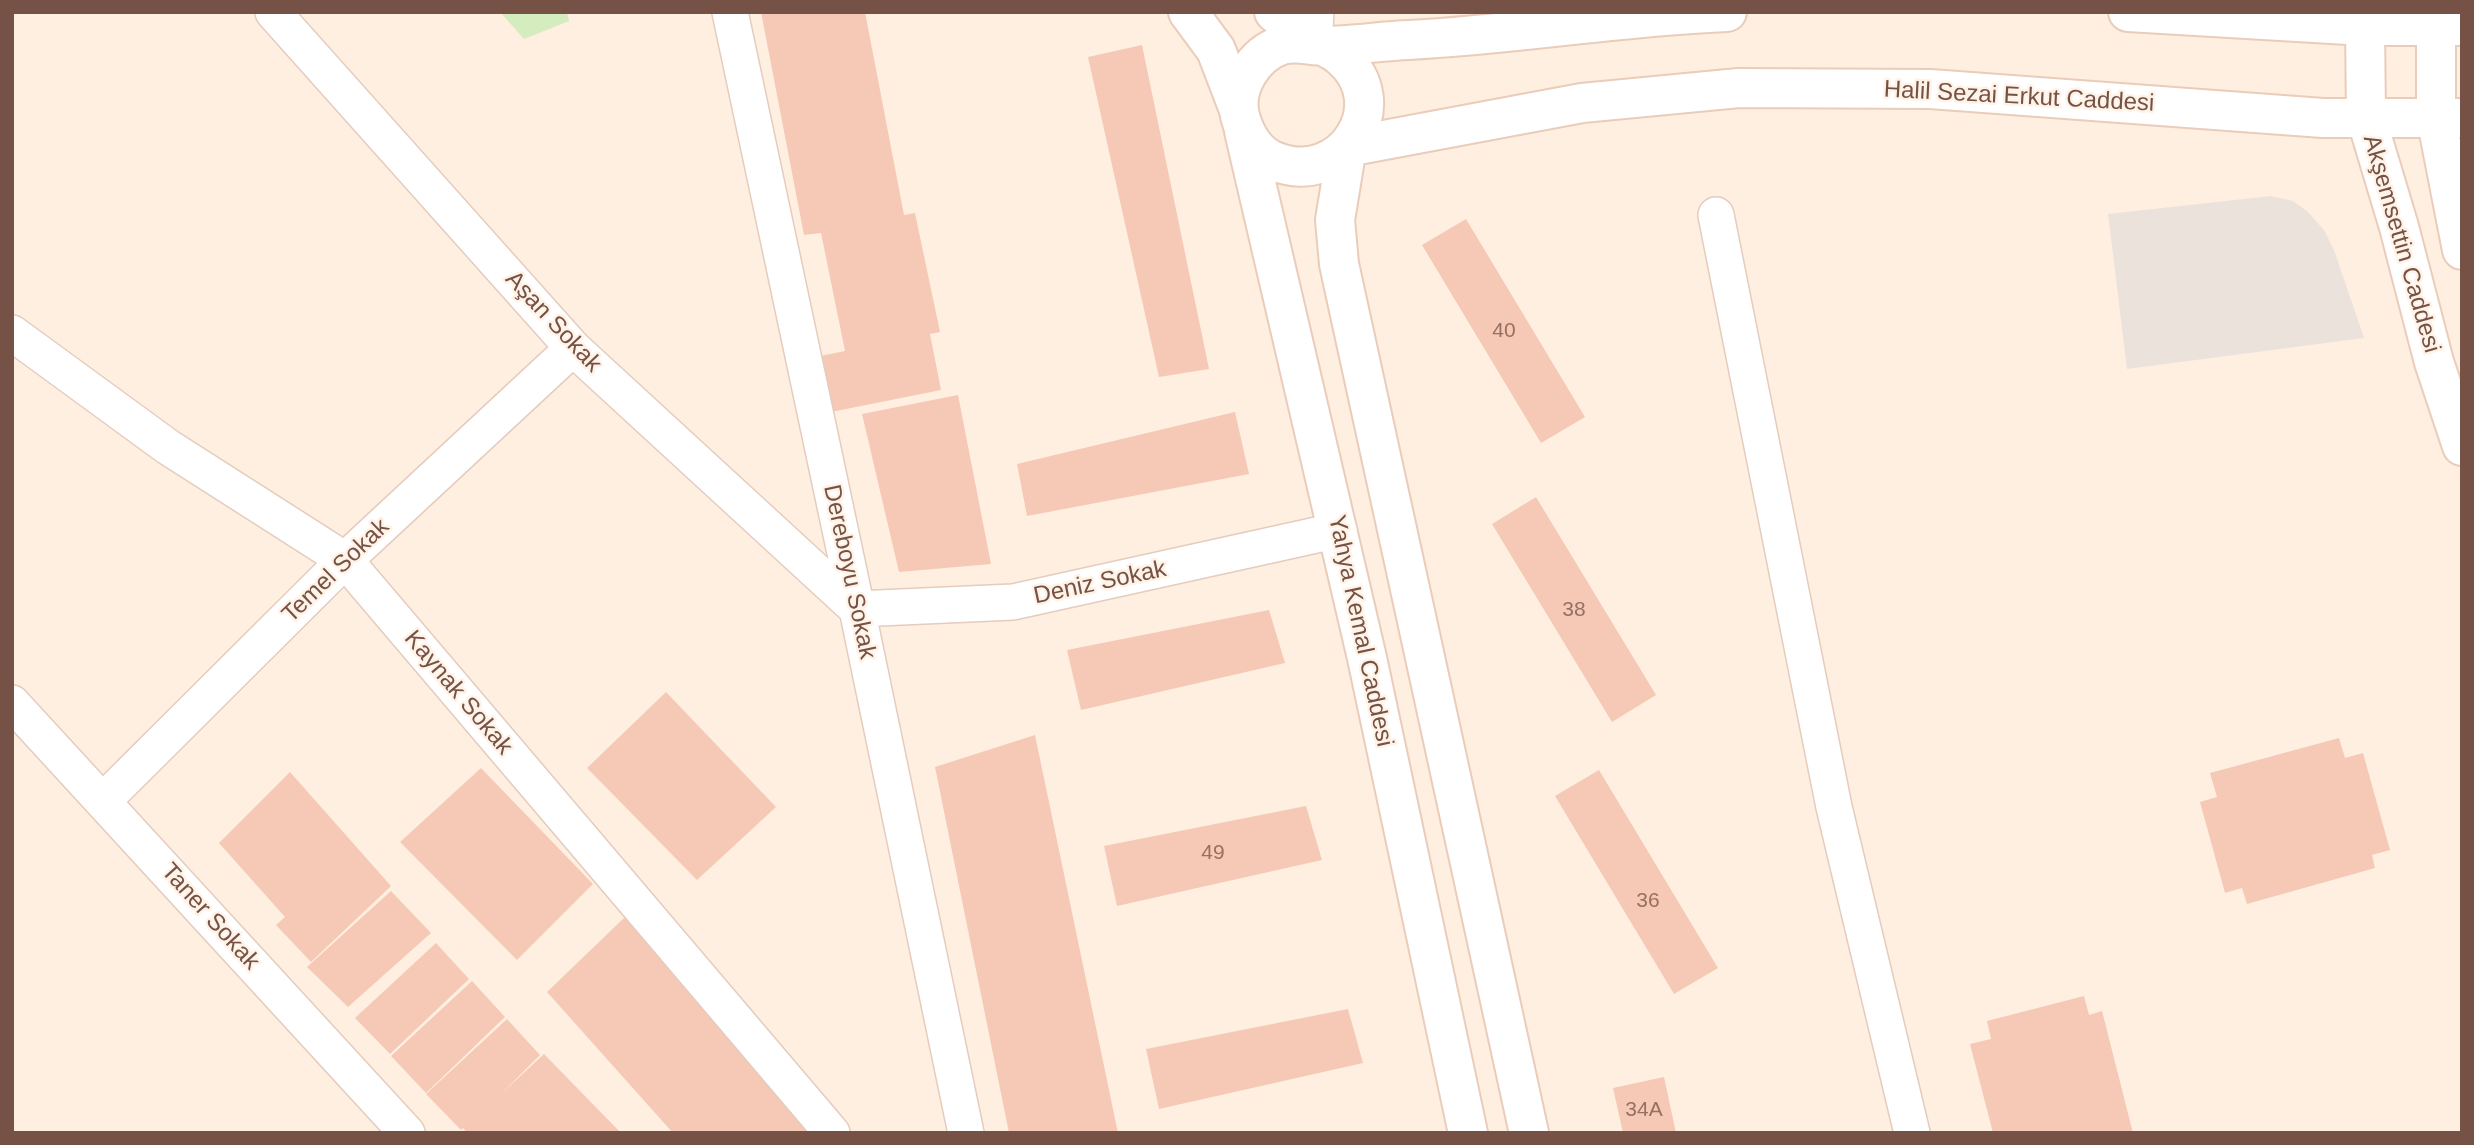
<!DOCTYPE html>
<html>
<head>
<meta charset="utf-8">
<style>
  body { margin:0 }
  #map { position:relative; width:2474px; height:1145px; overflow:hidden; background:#feefe0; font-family:Helvetica,sans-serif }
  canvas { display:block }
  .frame { position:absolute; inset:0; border:14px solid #765246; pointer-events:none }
</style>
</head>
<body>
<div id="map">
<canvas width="2474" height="1145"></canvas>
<div class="frame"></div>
</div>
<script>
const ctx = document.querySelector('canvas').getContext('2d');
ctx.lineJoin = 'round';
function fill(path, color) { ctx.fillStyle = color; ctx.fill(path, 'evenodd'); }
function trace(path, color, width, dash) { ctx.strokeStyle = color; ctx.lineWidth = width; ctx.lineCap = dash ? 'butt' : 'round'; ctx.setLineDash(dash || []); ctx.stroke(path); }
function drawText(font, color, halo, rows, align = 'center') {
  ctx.font = font + ' Helvetica,sans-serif'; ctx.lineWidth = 5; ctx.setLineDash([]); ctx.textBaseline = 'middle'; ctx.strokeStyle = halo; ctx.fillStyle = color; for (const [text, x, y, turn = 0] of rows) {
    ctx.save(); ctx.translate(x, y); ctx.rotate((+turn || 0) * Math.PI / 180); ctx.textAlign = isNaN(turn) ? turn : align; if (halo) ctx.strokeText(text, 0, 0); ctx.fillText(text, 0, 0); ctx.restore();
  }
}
fill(new Path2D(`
  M2271 196 2293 201 2307 211 2324 230 2334 250 2364 338 2127 369 2108 214Z`), '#ece2dc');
fill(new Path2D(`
  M500 12H567L569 21 524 39Z`), '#d5ecbe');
fill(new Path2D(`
  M761 12H865L904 215 915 213 940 332 930 334 941 390 831 412 820 356 845 351 821 233 804 235Z
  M1142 45 1209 369 1159 377 1088 57Z
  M1466 219 1585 417 1541 443 1422 245Z
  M958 395 991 564 899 572 862 414Z
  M1235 412 1249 474 1027 516 1017 464Z
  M1536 497 1656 695 1612 722 1492 524Z
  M1269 610 1285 663 1081 710 1067 650Z
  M666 692 776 807 697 880 587 768Z
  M1035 735 1118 1133H1009L935 767Z
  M2339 738 2345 758 2363 753 2390 850 2372 855 2375 868 2247 904 2242 888 2225 893 2200 802 2217 797 2210 773Z
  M481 768 593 884 517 960 400 842Z
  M1599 770 1718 968 1674 994 1555 796Z
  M290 772 391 886 311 962 276 925 285 917 219 843Z
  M1306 806 1322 860 1117 906 1104 846Z
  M391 891 431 933 348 1007 307 967Z
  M625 917 813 1133H673L547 992Z
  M436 943 469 979 390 1054 355 1018Z
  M472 981 505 1017 426 1093 391 1056Z
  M2084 996 2089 1015 2102 1011 2133 1133H1993L1970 1044 1991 1039 1987 1021Z
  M1348 1009 1363 1063 1159 1109 1146 1049Z
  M507 1019 540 1055 501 1094 544 1054 621 1133H467L463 1128 461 1130 426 1094Z
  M1664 1077 1676 1133H1623L1613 1088Z`), '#f5c9b6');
const street = new Path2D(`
  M273 12 573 348 857 609 1013 602 1339 530
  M730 12 857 609 966 1133
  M1314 45 1316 12
  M1716 215 1834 807 1912 1133
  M12 333 168 447 345 560 832 1133
  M12 703 407 1133
  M104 800 345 560 573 348`);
const secondary = new Path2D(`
  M1188 12 1216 50 1239 110
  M1274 12 1288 24 1302 42
  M2128 12 2365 26H2462
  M2370 12 2365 26 2366 117 2399 227 2434 362 2462 446
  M2431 12 2436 26V117L2462 250
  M1323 46C1329 49 1336 52 1341 57 1397 104 1342 189 1274 161 1256 154 1245 135 1240 116 1233 87 1254 54 1282 45 1297 41 1310 46 1324 46 1352 46 1381 41 1409 40 1515 35 1621 16 1727 12
  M1244 131 1367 658 1468 1133
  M1347 147 1582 103 1739 88 1930 89 2323 118H2462
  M1347 147 1335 220 1339 264 1529 1133`);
trace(street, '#e4ccbe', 38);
trace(secondary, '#eaccbb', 42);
trace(street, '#fff', 35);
trace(secondary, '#fff', 38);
drawText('21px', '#967062', null, [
  ["40",1504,331],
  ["38",1574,610],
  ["49",1213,853],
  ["36",1648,901],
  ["34A",1644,1110]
]);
drawText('24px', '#765246', '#fff3e7', [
  ["Halil Sezai Erkut Caddesi",2019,97,3],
  ["Akşemsettin Caddesi",2401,244,74],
  ["Aşan Sokak",553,322,47],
  ["Temel Sokak",336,571,-44],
  ["Dereboyu Sokak",849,572,78],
  ["Deniz Sokak",1100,583,-12],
  ["Yahya Kemal Caddesi",1360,631,78],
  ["Kaynak Sokak",458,693,50],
  ["Taner Sokak",210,917,48]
]);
</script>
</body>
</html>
